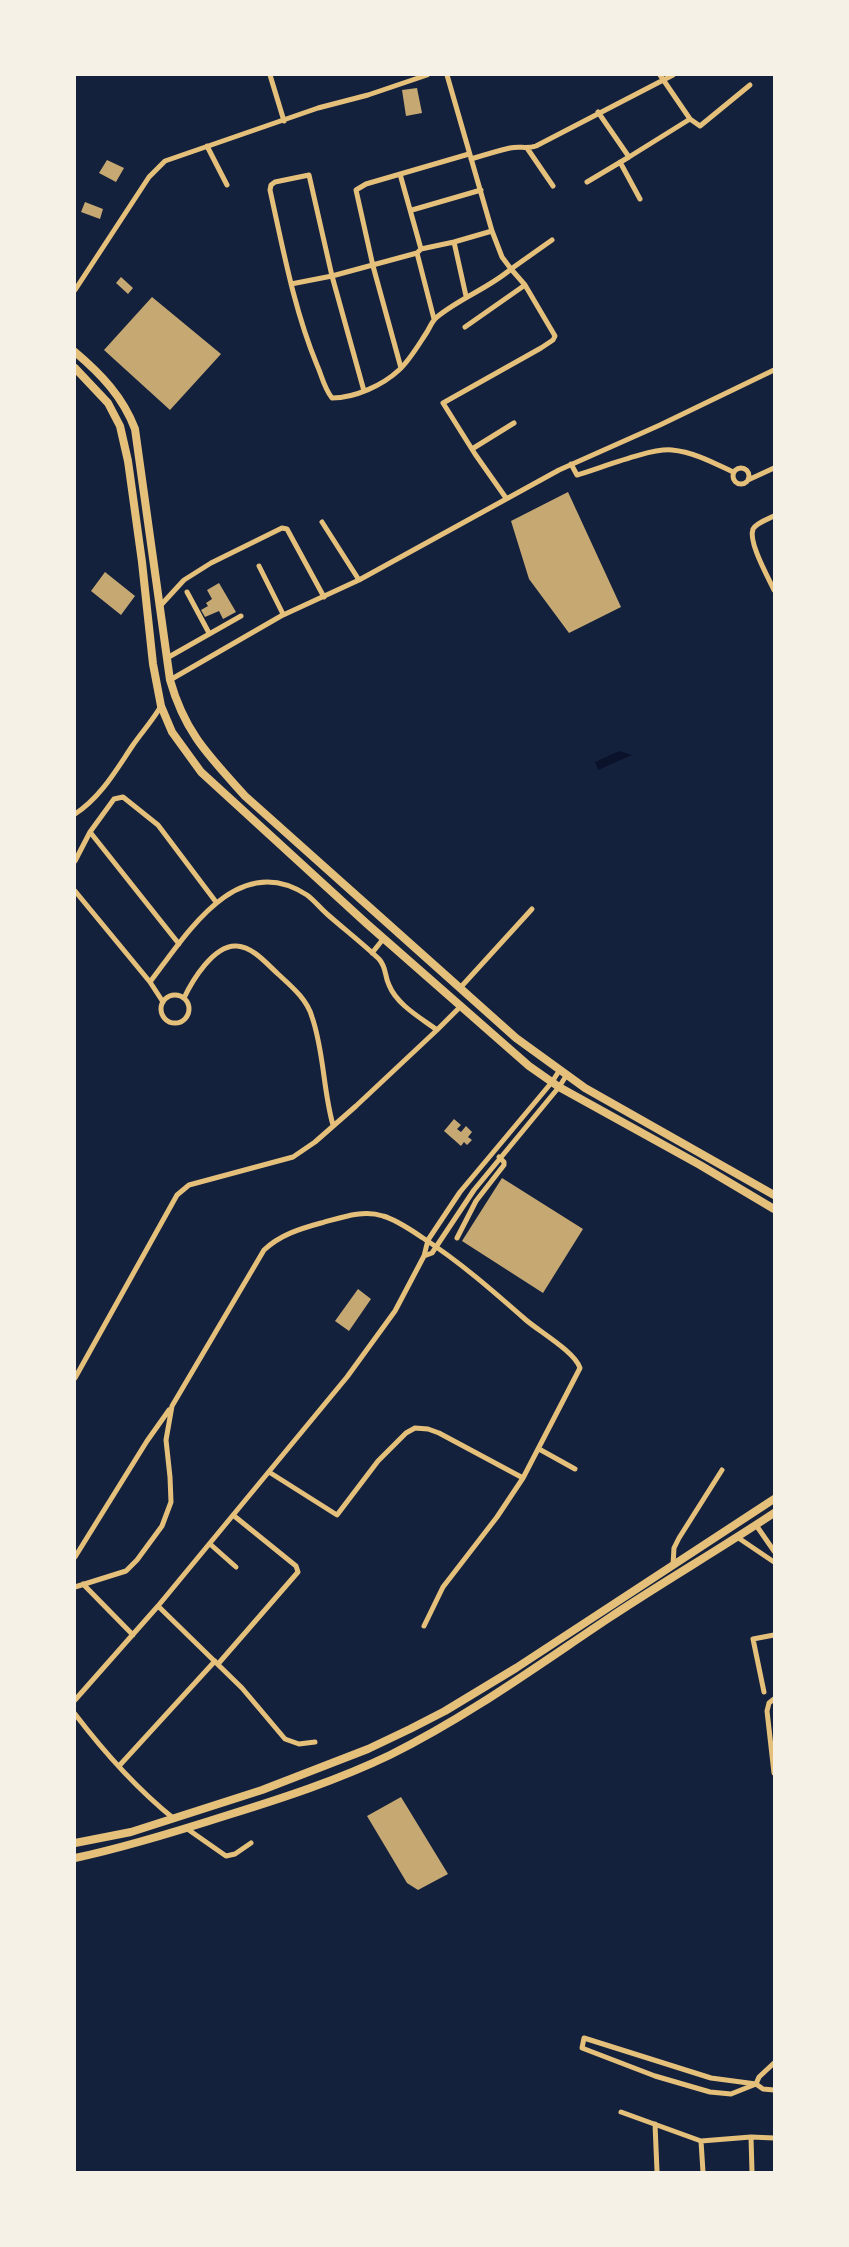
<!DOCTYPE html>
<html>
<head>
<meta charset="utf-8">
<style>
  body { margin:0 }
  #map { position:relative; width:849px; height:2247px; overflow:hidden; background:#14213d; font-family:"IBM Plex Sans",sans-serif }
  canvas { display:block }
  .frame { position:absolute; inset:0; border:76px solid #f6f1e7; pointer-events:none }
</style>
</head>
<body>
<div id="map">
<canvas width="849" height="2247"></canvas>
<div class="frame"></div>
</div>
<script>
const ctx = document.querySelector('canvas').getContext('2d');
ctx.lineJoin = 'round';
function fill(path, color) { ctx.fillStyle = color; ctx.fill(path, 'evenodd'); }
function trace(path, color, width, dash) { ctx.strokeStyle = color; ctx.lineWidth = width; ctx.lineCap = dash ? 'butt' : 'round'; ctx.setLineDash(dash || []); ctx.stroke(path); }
fill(new Path2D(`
  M619 751 632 755 598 770 595 762Z`), '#0b132b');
fill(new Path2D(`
  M417 88 422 113 406 116 402 90Z
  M107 160 124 168 116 182 99 173Z
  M85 202 103 209 100 219 81 212Z
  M121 277 133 288 128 294 116 283Z
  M152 297 221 354 170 410 104 350Z
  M568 492 621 607 569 633 529 579 511 521Z
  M105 572 135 596 121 615 91 591Z
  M219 583 236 612 223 619 219 611 205 617 201 610 208 606 206 603 212 599 207 590Z
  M454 1119 461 1125 457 1129 461 1132 466 1126 472 1132 468 1137 472 1140 467 1145 464 1142 461 1146 444 1131Z
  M502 1178 583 1229 543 1293 462 1241Z
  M358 1289 371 1299 349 1331 335 1321Z
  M401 1797 448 1874 418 1890 407 1883 367 1816Z`), '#c6a872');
trace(new Path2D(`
  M270 75 284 121
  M598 112 629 157 690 119 660 75
  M690 119 700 126 750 85
  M207 146 227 185
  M527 148 553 186
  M471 159C484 155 497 151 510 148 519 146 527 149 536 146L673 75
  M620 162 640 199
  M400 174 421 249
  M587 182 629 157
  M412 210 481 190
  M454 242 466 296
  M417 253 434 319
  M291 284 332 276 417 253 421 249 454 242 492 231
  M525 285 511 269 552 240
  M75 290 149 177 165 161 318 108 368 95 427 75
  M465 327 525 285 555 336 553 340 541 348 443 403 475 454 506 498
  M401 368 373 266 356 190 366 184 469 154
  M364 391 332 276 309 175 275 182 271 185 270 190C283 249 294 309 317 365 322 376 324 388 332 398 355 398 383 385 399 370 410 360 419 344 427 332 430 327 432 321 437 317 460 298 489 288 511 269L502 257 492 231 447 75
  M472 449 514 423
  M571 464 577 475C601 468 650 448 672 450 694 452 714 463 733 472
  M733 476a8 8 0 1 1 16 0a8 8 0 1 1-16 0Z
  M748 480 774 468
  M774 516C768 519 756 523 753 529 748 542 768 577 774 590
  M322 522 359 580
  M259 566 283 614
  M187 592 209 633
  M161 605 184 580 211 563 282 528 287 529 324 597
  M167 658 241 616
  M170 680 281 616 359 580 559 470 660 425 774 370
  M75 814C101 797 116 770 133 745 142 732 153 720 161 706
  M90 832 179 944
  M75 861 90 832 114 799 123 797 158 825 216 902
  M75 891 150 982
  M372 953 384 938
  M460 988 532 909
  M161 1009a14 14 0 1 1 28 0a14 14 0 1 1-28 0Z
  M184 998C192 981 214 944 237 946 253 947 267 964 278 974 291 986 307 999 312 1017 324 1051 323 1090 333 1125
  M163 1002 150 982C186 935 237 849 307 895 314 900 320 908 327 914 344 929 362 943 379 959 387 968 384 975 389 985 397 1005 421 1018 437 1030L460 1007
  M457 1238 476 1201 504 1165V1162L499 1157
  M424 1256 432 1253 474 1190 559 1087 566 1076
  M75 1378 177 1195 189 1185 293 1157 315 1142 356 1106 437 1030
  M539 1449 575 1469
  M269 1472 337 1515 378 1461 406 1433 415 1428 428 1429 439 1433 523 1478
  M756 1525 774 1551
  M737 1537 774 1562
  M210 1544 236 1567
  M75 1557 147 1441 169 1410
  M673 1565 674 1548 679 1538 722 1470
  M83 1584 133 1635
  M75 1587 126 1571 137 1560 162 1526 171 1502 170 1477 166 1440 172 1406 264 1250C280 1235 299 1229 321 1223 340 1218 363 1209 383 1216 397 1220 411 1230 423 1238 460 1262 493 1291 526 1320 540 1332 575 1352 580 1368L523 1478 497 1517 443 1587 424 1626
  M158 1606 242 1688 285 1739 299 1744 315 1742
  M218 1664 298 1572 296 1566 233 1515
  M764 1692 753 1639 774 1635
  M774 1699 769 1703 767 1711 774 1773
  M75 1700 158 1606 347 1377 395 1311 424 1256 428 1240 460 1192 552 1082 559 1071
  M75 1714C104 1752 136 1788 173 1818
  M119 1766 215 1661
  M186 1828 226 1856 235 1854 251 1843
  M774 2063 759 2077 756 2084 731 2094 710 2092 655 2076 582 2048 584 2038 711 2078 756 2084 763 2089 774 2090
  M621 2112 701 2141 751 2137 774 2138
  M655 2124 657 2171
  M751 2137 752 2172
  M701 2141 703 2172`), '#e5c07b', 5);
trace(new Path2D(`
  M75 352C101 374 123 397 135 429L170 680C185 733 209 756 245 796L516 1038 585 1088 774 1195
  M75 368 108 403 120 426 128 461 142 562 153 664 161 706 172 732 201 772 366 923 529 1066 559 1087 700 1165 774 1209
  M75 1843 131 1832 262 1790 368 1749 410 1729 445 1711 516 1668 774 1499
  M75 1858C127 1847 178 1831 228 1815 283 1798 338 1780 390 1755 467 1717 537 1666 609 1618 663 1582 720 1549 774 1513`), '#e5c07b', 8);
</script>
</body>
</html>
